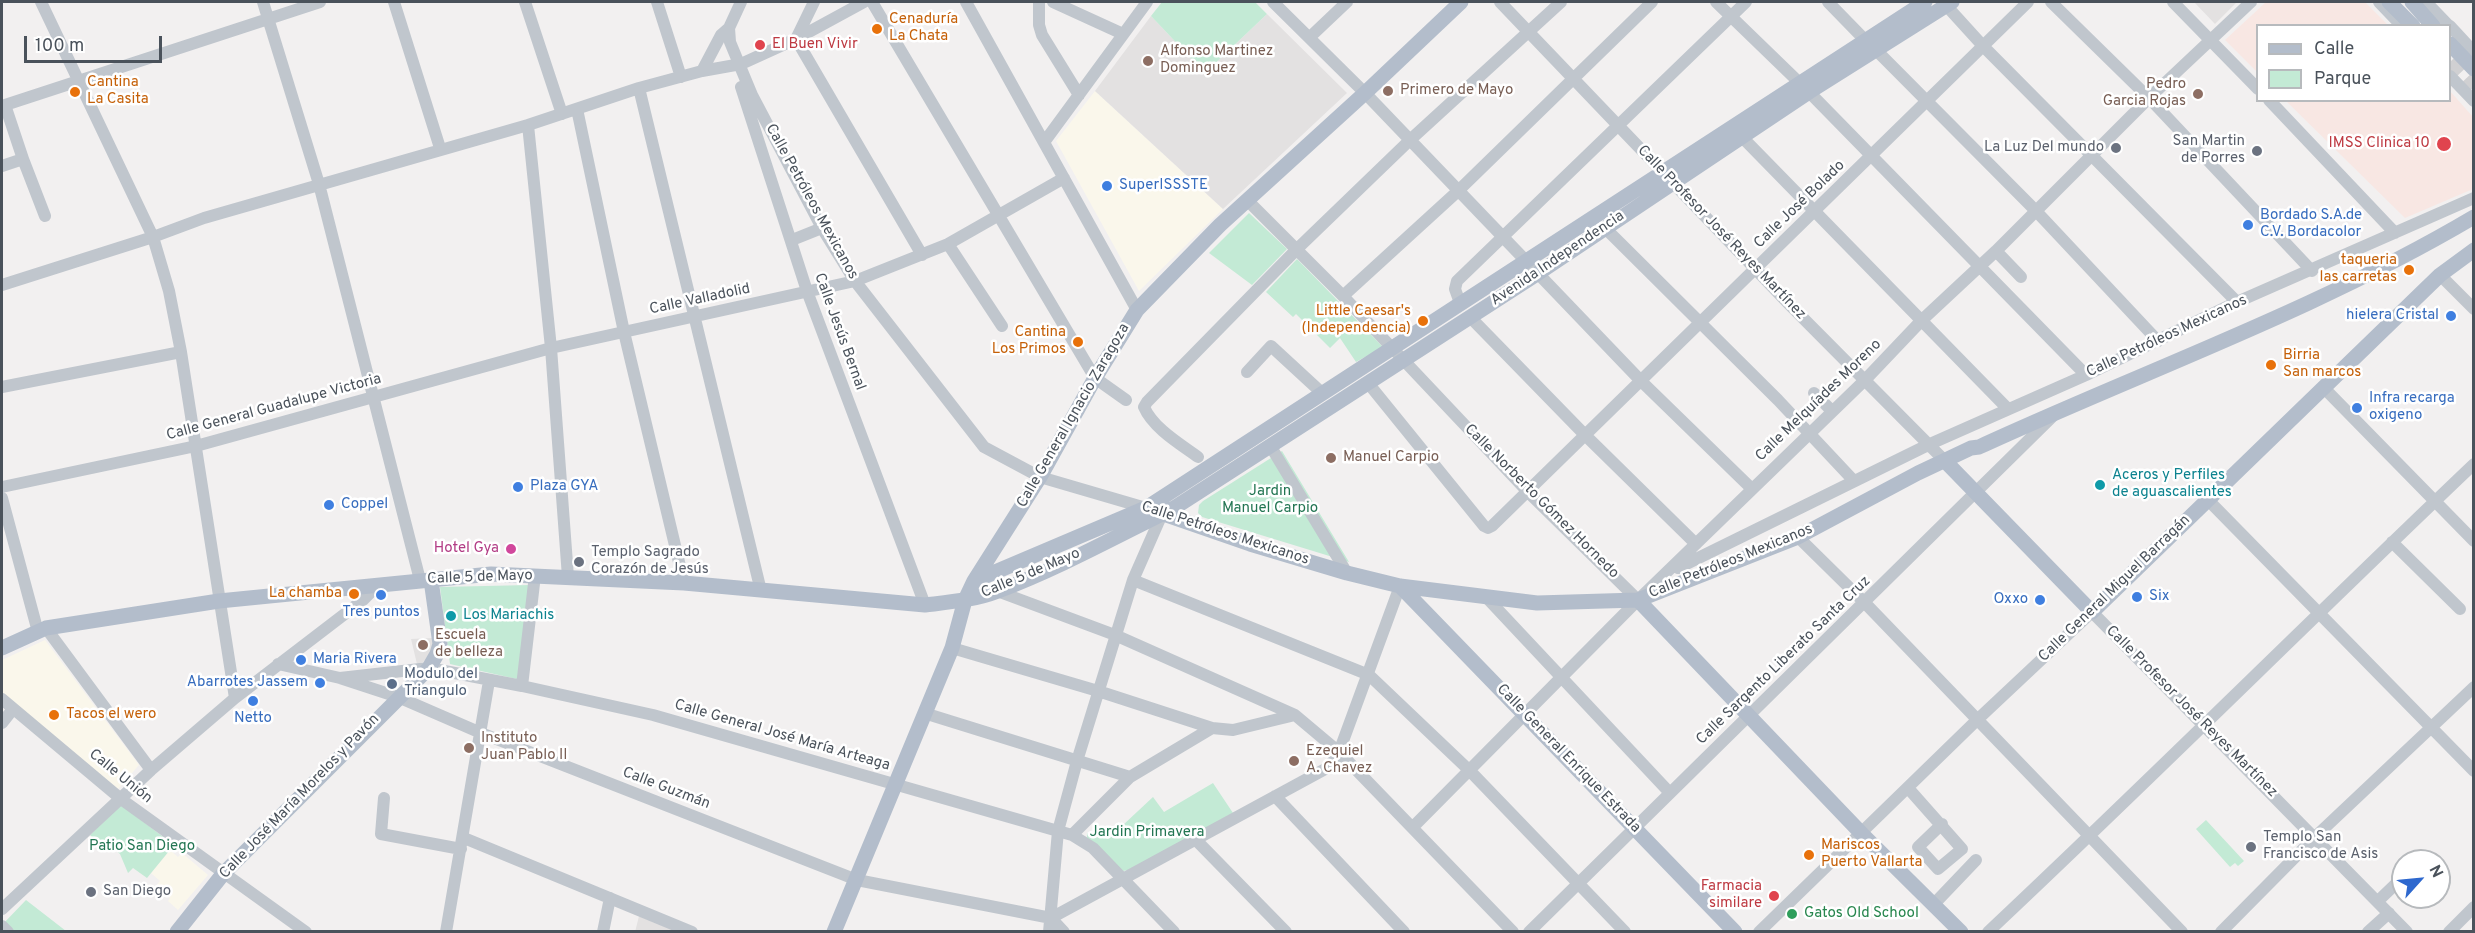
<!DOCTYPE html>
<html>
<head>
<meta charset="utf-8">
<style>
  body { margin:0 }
  #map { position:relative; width:2475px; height:933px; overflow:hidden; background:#f2f0f0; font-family:Overpass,sans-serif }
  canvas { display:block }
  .frame { position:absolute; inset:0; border:3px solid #4a525b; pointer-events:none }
  .legend { position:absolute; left:2256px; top:24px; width:195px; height:78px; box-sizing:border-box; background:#fff; border:2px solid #b7babd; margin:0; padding:8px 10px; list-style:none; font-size:18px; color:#4a525b }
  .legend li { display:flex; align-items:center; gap:12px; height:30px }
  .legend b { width:30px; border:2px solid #b7babd }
  .north { position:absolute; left:2391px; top:849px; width:60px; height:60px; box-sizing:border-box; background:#fff; border:2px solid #b7babd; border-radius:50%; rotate:63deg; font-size:16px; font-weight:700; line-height:24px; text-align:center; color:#4a525b }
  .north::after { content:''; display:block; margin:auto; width:21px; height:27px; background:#2e68ce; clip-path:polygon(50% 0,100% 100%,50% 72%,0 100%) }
  .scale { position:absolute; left:24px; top:36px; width:138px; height:27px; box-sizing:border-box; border:3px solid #4a525b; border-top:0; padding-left:8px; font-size:18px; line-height:21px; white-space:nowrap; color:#4a525b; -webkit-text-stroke:4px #fff; paint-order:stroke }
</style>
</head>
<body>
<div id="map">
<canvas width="2475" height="933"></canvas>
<div class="frame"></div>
<ul class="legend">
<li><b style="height:8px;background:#b3bdcb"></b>Calle</li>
<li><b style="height:16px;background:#c3ead5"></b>Parque</li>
</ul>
<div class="north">N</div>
<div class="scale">100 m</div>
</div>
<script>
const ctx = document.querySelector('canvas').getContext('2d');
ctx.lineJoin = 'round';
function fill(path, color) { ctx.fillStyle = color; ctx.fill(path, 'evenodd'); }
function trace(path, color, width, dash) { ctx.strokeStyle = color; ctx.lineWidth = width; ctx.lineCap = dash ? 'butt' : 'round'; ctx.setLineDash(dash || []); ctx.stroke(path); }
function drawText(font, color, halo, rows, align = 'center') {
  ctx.font = font + ' Overpass,sans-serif'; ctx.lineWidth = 5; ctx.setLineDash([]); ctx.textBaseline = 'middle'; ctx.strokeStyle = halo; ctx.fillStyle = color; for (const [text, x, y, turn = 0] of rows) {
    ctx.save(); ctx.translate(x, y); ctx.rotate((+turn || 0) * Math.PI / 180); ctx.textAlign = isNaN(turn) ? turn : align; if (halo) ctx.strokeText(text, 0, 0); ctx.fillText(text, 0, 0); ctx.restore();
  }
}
fill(new Path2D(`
  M1095 91 1223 209 1139 291 1056 141Z
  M45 640 139 765 118 789 2 692V660Z
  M170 850 178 857 182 853 208 875 178 910 168 901 170 898 156 886 160 881 151 873Z`), '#faf7eb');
fill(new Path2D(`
  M2194 2H2237L2215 24Z
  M1267 14 1347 93 1223 209 1095 91 1151 16 1205 73Z
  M432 638 437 651 426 661 417 664 411 639Z
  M639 916 671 929V931L635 932Z`), '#e3e1e1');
fill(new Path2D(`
  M2266 2H2365L2388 25 2258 26 2257 72 2225 40Z
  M2450 91 2473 117V189L2405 218 2286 101 2450 100Z`), '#f8e7e3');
fill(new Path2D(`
  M1162 2H1255L1267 14 1205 73 1151 16Z
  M1249 213 1287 249 1252 285 1209 253Z
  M1297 259 1383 347 1356 362 1340 338 1330 348 1296 314 1293 317 1266 292Z
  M1282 451 1349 562 1202 517 1198 513 1199 505 1203 501Z
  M530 585 521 680 450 664 440 587Z
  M1213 783 1233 813 1129 870 1123 871 1087 839V833L1108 839 1153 797 1164 812Z
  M121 805 174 845 147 878 133 868 128 873 120 854 115 850 103 849 90 835Z
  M2206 820 2244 861 2238 866 2235 863 2230 867 2196 829Z
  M26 900 66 931H10L2 925Z`), '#c3ead5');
trace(new Path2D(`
  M2450 62 2474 87`), '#d0d0d2', 15, [15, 8]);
trace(new Path2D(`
  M41 2 153 237 169 291 181 352 235 698
  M263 2 319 184 420 580
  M394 2 440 148
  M525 2 562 114
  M657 2 681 77
  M741 2 729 28 730 42 752 95 822 228 855 281 984 447 1040 477 1146 508
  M814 2 796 39 922 255
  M872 2 1095 378 1126 400
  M966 2 1137 310
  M1039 2V25L1042 35 1079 95
  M1053 2 1123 34
  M1273 2 1365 93 1641 381 1751 488
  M1500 2 1788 303 1945 461
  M1716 2 1809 92 2086 375
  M1828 2 1864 39
  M1943 2 1983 46 2237 302
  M2051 2 2149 98 2312 271
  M2173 2 2258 89
  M2379 2 2402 26
  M2426 2 2449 26
  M2450 26 2474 52
  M1310 37 1347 2
  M1876 50 2036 211 2158 341
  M702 71 721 35 729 28
  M2450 76 2474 101
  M741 87 807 291 925 605
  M639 88 761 591
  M2269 100 2395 233
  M5 105 23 159 45 216
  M2 106 320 2
  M577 109 624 332 684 583
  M528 125 551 348 568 577
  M1741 136 2008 409
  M1045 141 1147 2
  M2 166 23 159
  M1247 200 1343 296 1527 491 1638 600
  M1605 228 1778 400 1854 481
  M792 240 822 228
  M948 244 1002 326
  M1996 251 2021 277
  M2440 275 2474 309
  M2 285 153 237 204 218 528 125 639 88 702 71 741 64 796 39 864 2
  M1343 296 1458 191 1652 2
  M1460 303 1455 289 1457 281 1746 2
  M1470 317 1585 435 1696 544
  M1247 372 1271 346 1322 393
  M1368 383 1484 526 1488 528 1492 526 2028 2
  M2 387 181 352
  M2323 387 2474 541
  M1814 393 1832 411
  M1271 447 1347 573
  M1198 457C1180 444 1153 428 1144 407L1147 402 1297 249 1410 140 1561 2
  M2 487 196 446 551 348 855 281 948 244 1064 178
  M2 498 38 632
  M2209 501 2474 771
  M1798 537 1865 603 2182 932
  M2392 542 2460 609
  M1678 568 1930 444 2086 375 2237 302 2474 198
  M1133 580 1369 675 1470 771 1625 932
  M997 591 1115 635 1295 715 1339 752 1513 932
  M1486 597 1670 793
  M46 628 151 770
  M952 648 1098 691 1212 728
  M278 664 340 678 398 697 481 733 857 880 1051 918
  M340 678 429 668 522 686 653 715 1072 835 1093 848 1174 932
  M522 686 535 575
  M2 699 121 799 306 932
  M924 713 1130 777
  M2 723 13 709
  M1908 788 1962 849 1938 869 1918 847 1942 824
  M1275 796 1404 932
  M384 798 381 834 461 849
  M1413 827 1638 600 1865 380 1922 320 1996 251 2149 98 2251 2
  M1072 835 1130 777 1212 728 1233 730 1295 715
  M464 838 692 932
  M1195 839 1286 932
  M2378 901 2403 877
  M1934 904 1976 860
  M2 909 151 770 235 698 363 600 379 584
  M1051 918 1329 767 1339 752 1400 586
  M1051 918 1064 932
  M2 926 8 932
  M446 932 489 681
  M603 932 610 898
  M1049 932 1058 831 1077 761 1133 580 1162 514
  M1529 932 2054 415
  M1759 932 1977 720 2092 612 2407 932
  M1988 932C2152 778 2311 619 2474 464
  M2221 932 2315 837 2474 687
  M2368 932 2389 913
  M2449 932 2474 907`), '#c0c6cd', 12);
trace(new Path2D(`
  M2389 2 2413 26
  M2412 2 2433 26
  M2450 44 2474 69
  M1945 461 2092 612 2440 275 2474 250
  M1146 508 1250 544 1347 573 1400 586 1537 603 1638 600 1798 537 1918 473 1971 448 1979 447C2144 371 2317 310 2474 217
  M974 581 1146 508 1925 2
  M1400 586 1735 932
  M1638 600 1862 834 1961 932
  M2 648 46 628 219 601 491 574 684 583 925 605C950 602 975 600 998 591 1057 569 1117 536 1174 508L1537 274 1809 92 1952 2
  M177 932 223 874 429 668 437 654 440 644 431 580
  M834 932 952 648 965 600 974 581 1040 477 1095 378 1137 310 1220 225 1365 93 1461 2`), '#b3bdcb', 15);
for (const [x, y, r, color] of [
  [877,29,6,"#e8710a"],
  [760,45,6,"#e0444e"],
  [1148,61,6,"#8d6e63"],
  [1388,91,6,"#8d6e63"],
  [75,92,6,"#e8710a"],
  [2198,94,6,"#8d6e63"],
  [2444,144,8,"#e0444e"],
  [2116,148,6,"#6b7280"],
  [2257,151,6,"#6b7280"],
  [1107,186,6,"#3f7fe0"],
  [2248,225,6,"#3f7fe0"],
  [2409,270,6,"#e8710a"],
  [2451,316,6,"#3f7fe0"],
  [1423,321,6,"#e8710a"],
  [1078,342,6,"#e8710a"],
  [2271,365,6,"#e8710a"],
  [2357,408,6,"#3f7fe0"],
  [1331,458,6,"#8d6e63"],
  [2100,485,6,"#0f9aa8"],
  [518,487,6,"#3f7fe0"],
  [329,505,6,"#3f7fe0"],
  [511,549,6,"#d1479c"],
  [579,562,6,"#6b7280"],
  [354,594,6,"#e8710a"],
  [381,595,6,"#3f7fe0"],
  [2137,597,6,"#3f7fe0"],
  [2040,600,6,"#3f7fe0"],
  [451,616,6,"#0f9aa8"],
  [423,645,6,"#8d6e63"],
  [301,660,6,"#3f7fe0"],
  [320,683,6,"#3f7fe0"],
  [392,684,6,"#5c6f8a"],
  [253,701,6,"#3f7fe0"],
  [54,715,6,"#e8710a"],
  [469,748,6,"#8d6e63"],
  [1294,761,6,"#8d6e63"],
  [2251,847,6,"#6b7280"],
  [1809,855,6,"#e8710a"],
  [91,892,6,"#6b7280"],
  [1774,896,6,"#e0444e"],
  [1792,914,6,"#2e9e5b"]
]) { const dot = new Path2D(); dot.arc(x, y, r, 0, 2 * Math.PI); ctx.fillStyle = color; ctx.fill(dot); trace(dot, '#fff', 2); }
drawText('15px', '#c56008', '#fff', [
  ["Cenaduría",889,20],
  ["La Chata",889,37],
  ["Cantina",87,83],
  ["La Casita",87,100],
  ["taqueria",2397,261,"right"],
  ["las carretas",2397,278,"right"],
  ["Little Caesar's",1411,312,"right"],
  ["(Independencia)",1411,329,"right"],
  ["Cantina",1066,333,"right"],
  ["Los Primos",1066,350,"right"],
  ["Birria",2283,356],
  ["San marcos",2283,373],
  ["La chamba",342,594,"right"],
  ["Tacos el wero",66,715],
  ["Mariscos",1821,846],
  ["Puerto Vallarta",1821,863]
], 'left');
drawText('15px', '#be3a42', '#fff', [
  ["El Buen Vivir",772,45,"left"],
  ["IMSS Clinica 10",2430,144],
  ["Farmacia",1762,887],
  ["similare",1762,904]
], 'right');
drawText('15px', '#785e54', '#fff', [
  ["Alfonso Martinez",1160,52],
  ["Dominguez",1160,69],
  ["Pedro",2186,85,"right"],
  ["Garcia Rojas",2186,102,"right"],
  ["Primero de Mayo",1400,91],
  ["Manuel Carpio",1343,458],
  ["Escuela",435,636],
  ["de belleza",435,653],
  ["Instituto",481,739],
  ["Juan Pablo II",481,756],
  ["Ezequiel",1306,752],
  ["A. Chavez",1306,769]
], 'left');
drawText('15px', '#5b616d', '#fff', [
  ["San Martin",2245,142,"right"],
  ["de Porres",2245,159,"right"],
  ["La Luz Del mundo",2104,148,"right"],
  ["Templo Sagrado",591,553],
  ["Corazón de Jesús",591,570],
  ["Templo San",2263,838],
  ["Francisco de Asis",2263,855],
  ["San Diego",103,892]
], 'left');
drawText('15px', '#366cbe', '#fff', [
  ["SuperISSSTE",1119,186],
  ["Bordado S.A.de",2260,216],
  ["C.V. Bordacolor",2260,233],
  ["hielera Cristal",2439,316,"right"],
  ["Infra recarga",2369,399],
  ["oxigeno",2369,416],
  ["Plaza GYA",530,487],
  ["Coppel",341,505],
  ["Six",2149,597],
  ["Oxxo",2028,600,"right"],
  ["Tres puntos",381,613,"center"],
  ["Maria Rivera",313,660],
  ["Abarrotes Jassem",308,683,"right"],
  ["Netto",253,719,"center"]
], 'left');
drawText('15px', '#4a525b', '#fff', [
  ["Calle Petróleos Mexicanos",811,202,61],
  ["Calle José Bolado",1800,205,-44],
  ["Calle Profesor José Reyes Martínez",1721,233,46],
  ["Avenida Independencia",1558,259,-34],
  ["Calle Valladolid",700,300,-12],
  ["Calle Jesús Bernal",839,332,70],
  ["Calle Petróleos Mexicanos",2167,337,-25],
  ["Calle Melquíades Moreno",1819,401,-44],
  ["Calle General Guadalupe Victoria",274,408,-15],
  ["Calle General Ignacio Zaragoza",1074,416,-60],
  ["Calle Norberto Gómez Hornedo",1541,502,45],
  ["Calle Petróleos Mexicanos",1225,534,18],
  ["Calle Petróleos Mexicanos",1731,562,-22],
  ["Calle 5 de Mayo",1031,574,-23],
  ["Calle 5 de Mayo",480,578,-2],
  ["Calle General Miguel Barragán",2115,589,-44],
  ["Calle Sargento Liberato Santa Cruz",1784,661,-44],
  ["Calle Profesor José Reyes Martínez",2191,712,45],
  ["Calle General José María Arteaga",782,736,16],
  ["Calle General Enrique Estrada",1568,759,46],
  ["Calle Unión",120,777,39],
  ["Calle Guzmán",666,789,21],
  ["Calle José María Morelos y Pavón",300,797,-46]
]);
drawText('15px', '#0d838f', '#fff', [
  ["Aceros y Perfiles",2112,476],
  ["de aguascalientes",2112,493],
  ["Los Mariachis",463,616]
], 'left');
drawText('15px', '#227552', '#fff', [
  ["Jardin",1270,492],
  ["Manuel Carpio",1270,509],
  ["Jardin Primavera",1147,833],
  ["Patio San Diego",142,847]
]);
drawText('15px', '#b23c85', '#fff', [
  ["Hotel Gya",499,549]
], 'right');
drawText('15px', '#4e5e75', '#fff', [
  ["Modulo del",404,675],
  ["Triangulo",404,692]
], 'left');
drawText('15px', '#27864d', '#fff', [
  ["Gatos Old School",1804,914]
], 'left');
</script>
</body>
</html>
